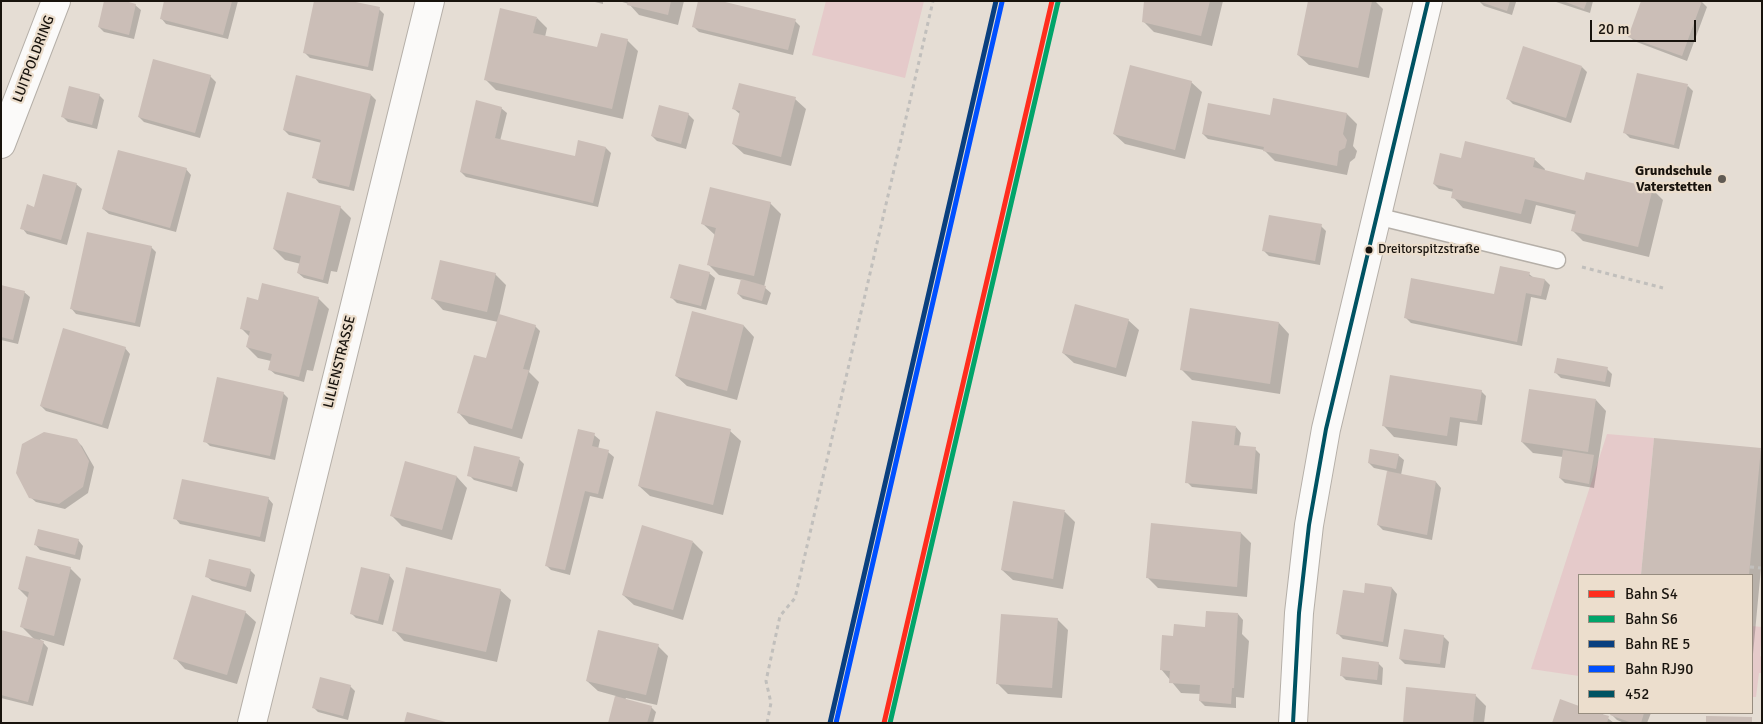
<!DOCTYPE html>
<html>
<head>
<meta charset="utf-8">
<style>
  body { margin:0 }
  #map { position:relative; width:1763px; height:724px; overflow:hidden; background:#e5ddd4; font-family:Signika,sans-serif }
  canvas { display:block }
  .frame { position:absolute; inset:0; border:2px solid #18130d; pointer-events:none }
  .legend { position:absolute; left:1578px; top:574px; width:175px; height:140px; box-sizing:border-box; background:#ecdecd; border:1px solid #978d80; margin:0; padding:6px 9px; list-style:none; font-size:15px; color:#18130d }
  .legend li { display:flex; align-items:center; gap:10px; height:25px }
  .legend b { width:25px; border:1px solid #978d80 }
  .scale { position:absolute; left:1590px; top:20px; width:106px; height:22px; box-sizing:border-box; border:2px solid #18130d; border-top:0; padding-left:6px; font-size:15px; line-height:18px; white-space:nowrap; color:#18130d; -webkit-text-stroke:4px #ecdecd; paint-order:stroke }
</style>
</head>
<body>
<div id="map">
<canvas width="1763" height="724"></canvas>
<div class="frame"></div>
<ul class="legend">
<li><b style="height:6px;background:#ff2d1d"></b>Bahn S4</li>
<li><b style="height:6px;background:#01a46a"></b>Bahn S6</li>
<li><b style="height:6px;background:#093f7f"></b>Bahn RE 5</li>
<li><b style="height:6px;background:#0050ff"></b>Bahn RJ90</li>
<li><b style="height:6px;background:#005262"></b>452</li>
</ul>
<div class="scale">20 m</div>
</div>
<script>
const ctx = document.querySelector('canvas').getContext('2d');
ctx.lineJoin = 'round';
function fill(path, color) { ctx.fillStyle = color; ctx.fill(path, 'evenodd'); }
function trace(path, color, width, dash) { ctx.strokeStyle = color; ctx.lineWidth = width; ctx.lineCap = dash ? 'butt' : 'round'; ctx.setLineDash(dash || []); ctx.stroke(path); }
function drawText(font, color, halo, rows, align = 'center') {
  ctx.font = font + ' Signika,sans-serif'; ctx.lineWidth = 4.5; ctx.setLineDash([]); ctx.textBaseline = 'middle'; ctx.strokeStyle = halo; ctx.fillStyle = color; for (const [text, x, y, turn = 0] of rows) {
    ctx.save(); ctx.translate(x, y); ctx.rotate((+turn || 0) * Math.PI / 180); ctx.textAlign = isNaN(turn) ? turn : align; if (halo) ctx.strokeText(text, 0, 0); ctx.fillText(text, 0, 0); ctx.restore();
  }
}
fill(new Path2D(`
  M826 1H924L905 78 812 55Z
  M1607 434 1654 438 1641 575H1579V676L1531 669Z
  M1752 626 1762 627 1760 656 1762 657V673H1759L1756 697H1752Z`), '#e5caca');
fill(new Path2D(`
  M166 1H238L228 39 166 24 161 18Z
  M591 1H603V4Z
  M619 1H684L678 25 639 15 629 4Z
  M1145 1H1223L1212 46 1154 32 1143 21Z
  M1309 1H1375L1383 9 1369 78 1309 65 1298 55Z
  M1479 1H1516V2L1512 15 1484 6Z
  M1553 1H1593L1590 13Z
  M1701 1 1707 7 1687 61 1634 41 1629 36Z
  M135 5 141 10 134 39 104 32 99 27Z
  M379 9 384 14 373 71 310 58 305 53Z
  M537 18 547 28 545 37 598 49 627 40 638 51 623 119 496 90 485 79Z
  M795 21 800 26 793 55 699 32 694 27Z
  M1582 67 1587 72 1571 123 1513 104 1507 98Z
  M210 76 216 82 200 138 144 122 139 117Z
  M1191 82 1202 92 1185 159 1125 144 1114 134Z
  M1688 86 1693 91 1679 149 1630 138 1625 133Z
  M99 95 104 100 97 129 68 122 63 117Z
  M371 95 376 100 354 191 319 183 314 177 322 143 289 135 284 130Z
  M795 99 806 109 791 166 744 154 733 144 741 115 734 109Z
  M501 108 507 113 500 141 576 158 606 148 611 153 598 207 466 177 461 172Z
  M688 114 694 120 686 149 657 141 652 136Z
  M1347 114 1357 124 1353 146 1357 151 1355 158 1350 162 1347 175 1275 161 1264 150 1208 139 1203 134 1271 117Z
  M1460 159H1534L1545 169 1544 172 1585 181 1652 189 1663 200 1649 257 1583 241 1573 231 1577 215 1536 205 1531 224 1463 208 1453 197 1454 192 1439 189 1434 184Z
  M186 169 191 175 176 232 109 214 103 209Z
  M76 184 82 189 67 245 27 234 22 228 34 208Z
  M770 203 781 214 764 287 771 293 767 305 743 299 738 294 742 280 719 275 708 264 715 235 703 224Z
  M340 207 351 218 337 272 331 271 328 284 304 278 298 273 301 264 285 260 274 249Z
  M1321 226 1326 231 1320 265 1269 256 1264 251Z
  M151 247 156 252 140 327 76 314 71 308Z
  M709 273 715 278 706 310 677 303 672 298Z
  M495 274 506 285 499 316 535 326 540 331 529 372 539 382 522 439 469 424 459 413 491 361 498 322 443 310 433 299Z
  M1529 274 1534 278 1545 280 1550 285 1546 300 1531 297 1522 346 1411 323 1406 318 1495 296Z
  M1 286 24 292 30 297 18 344 1 340Z
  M318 298 329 309 313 371 307 370 304 382 275 374 269 369 271 361 258 358 247 347 250 337 241 328 259 301Z
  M693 312 744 326 754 337 737 400 687 386 676 376Z
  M1128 320 1139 330 1126 377 1074 363 1063 353Z
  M1279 323 1289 334 1280 394 1192 380 1182 370Z
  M125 348 130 354 108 429 46 411 41 406Z
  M1607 369 1612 374 1610 387 1561 378 1556 373Z
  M1481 391 1486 396 1482 425 1460 422 1457 446 1394 437 1384 426Z
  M283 393 288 398 275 460 210 446 205 441Z
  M1596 400 1606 411 1594 488 1565 483 1560 478 1563 457 1533 453 1522 442Z
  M1236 427 1241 433 1239 447 1255 449 1260 454 1257 494 1192 487 1187 482Z
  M730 431 741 441 723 515 650 496 639 486Z
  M594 435 600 440 598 449 608 452 614 457 603 499 590 496 570 575 551 570 546 565Z
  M1655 439 1760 450 1762 451V557L1753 654 1752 575H1642Z
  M76 440 82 446 94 467 88 493 65 509 36 502 30 497Z
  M1398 455 1404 460 1401 475 1436 482 1441 488 1432 540 1383 530 1378 525 1388 471 1374 468 1369 463Z
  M519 459 524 464 517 492 474 480 469 475Z
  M406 463 457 477 467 488 452 540 402 526 391 515Z
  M268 498 273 504 265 542 180 524 175 518Z
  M1014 503 1065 512 1075 522 1063 589 1013 580 1002 570Z
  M1241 533 1251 543 1247 597 1158 588 1148 578Z
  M78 540 83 546 80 560 40 550 35 544Z
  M693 542 703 552 683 620 634 605 623 595Z
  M70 568 81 579 64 646 40 639 48 648 33 706 1 698V631L35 640 22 627 29 599 19 589Z
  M250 570 255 575 251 592 212 581 206 576Z
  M389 575 394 581 383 625 356 618 351 613Z
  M1366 584 1392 588 1397 594 1388 647 1343 639 1337 633 1365 594Z
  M500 590 511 600 497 662 404 641 394 630Z
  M245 612 256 622 237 684 185 669 175 658Z
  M1238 614 1243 620 1242 634 1249 641 1244 698 1236 697V708L1205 706 1200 701 1201 694 1181 693 1161 669 1174 638 1206 628Z
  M1057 619 1068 630 1062 698 1008 694 997 683Z
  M1443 636 1449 642 1445 668 1405 664 1400 659Z
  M658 646 668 656 657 705 626 698 625 700 651 707 656 712 653 723H609L616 696 598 691 587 681Z
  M1378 663 1383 668 1382 685 1346 680 1341 675Z
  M350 686 355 691 348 720 318 712 313 707Z
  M1475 695 1486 706 1484 723H1404Z
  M1561 701 1579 707V713H1601L1614 723H1553Z
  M1612 713H1651L1647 723H1624L1617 720 1612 715Z`), '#0003');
fill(new Path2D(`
  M104 1H125L136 4 129 35 98 27Z
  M164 1H232L223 35 160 19Z
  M314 1H351L380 7 368 67 303 53Z
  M628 1H671L668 15 627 5Z
  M698 1H721L796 19 788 50 692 27Z
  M1144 1H1210L1201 36 1142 22Z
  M1308 1H1372L1358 68 1297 55Z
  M1478 1H1510L1507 11Z
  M1563 1H1587L1584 9Z
  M1641 1H1702L1682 56 1628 37Z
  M500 8 537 17 533 33 597 47 601 33 628 39 612 109 484 80Z
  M1523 46 1582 66 1566 118 1506 99Z
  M153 59 211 75 195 133 138 117Z
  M1130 65 1192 81 1175 150 1113 134Z
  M1637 73 1688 84 1674 145 1623 133Z
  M296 75 371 94 349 187 312 178 321 140 283 130Z
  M739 83 796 97 781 157 732 144 740 111 732 109Z
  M69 86 100 94 92 125 61 117Z
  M1273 98 1347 113 1343 134 1347 140 1345 148 1339 151 1337 166 1263 151 1264 147 1202 134 1208 103 1270 115Z
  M476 100 502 107 495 138 575 156 578 140 606 147 593 203 460 172Z
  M659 105 689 113 681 144 651 136Z
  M1465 141 1535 158 1533 167 1584 180 1586 172 1653 188 1638 247 1571 231 1576 211 1525 199 1521 214 1451 198 1453 189 1433 184 1440 153 1461 158Z
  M118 150 187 168 170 228 102 209Z
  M43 174 77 183 61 240 20 229 27 204 34 207Z
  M710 187 771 202 754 276 707 265 716 228 701 224Z
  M287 192 341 206 323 280 297 273 301 256 273 249Z
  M1269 215 1322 224 1315 261 1262 251Z
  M87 232 152 246 135 323 70 309Z
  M440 260 496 273 487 312 431 299Z
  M679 264 710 272 701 306 670 298Z
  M1500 266 1530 272 1529 276 1545 279 1541 296 1526 293 1517 342 1404 318 1411 278 1494 294Z
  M741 279 766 286 762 301 737 294Z
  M262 283 319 297 299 377 268 370 272 354 246 347 250 331 240 329 247 297 258 300Z
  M1 285 25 291 13 340 1 337Z
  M1075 304 1129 319 1116 368 1062 353Z
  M1190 308 1279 322 1270 384 1180 370Z
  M692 311 744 325 727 391 675 376Z
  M499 314 536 325 523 369 529 370 512 429 457 413 474 355 486 358Z
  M63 328 126 347 102 425 40 406Z
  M1557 358 1608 367 1605 382 1554 373Z
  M1390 375 1482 390 1477 421 1450 417 1447 436 1382 426Z
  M217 377 284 392 270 456 203 442Z
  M1529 389 1596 399 1588 452 1521 442Z
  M656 411 731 429 713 505 638 486Z
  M1192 421 1236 426 1234 445 1256 447 1252 489 1185 483Z
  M578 429 595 433 592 446 609 450 598 494 585 491 565 570 545 566Z
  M44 432 77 439 89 461 83 487 59 504 29 498 16 473 22 444Z
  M1654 438 1761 448 1749 575H1641Z
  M474 446 520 457 512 487 467 476Z
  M1370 449 1399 454 1396 469 1368 463Z
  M1563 450 1594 455 1589 484 1559 478Z
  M405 461 457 476 442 530 390 516Z
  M1387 471 1436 481 1427 535 1377 525Z
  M182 479 269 497 260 537 173 519Z
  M1013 501 1065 510 1053 579 1001 570Z
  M1151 523 1241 532 1237 587 1146 578Z
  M642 525 693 541 673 610 622 595Z
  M38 529 79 539 75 555 34 545Z
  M26 556 71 567 54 636 20 627 29 592 18 589Z
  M209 559 251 569 246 587 205 577Z
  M361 567 390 574 378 621 350 614Z
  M406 567 501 589 486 652 392 631Z
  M1365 583 1392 587 1383 642 1336 634 1343 590 1364 593Z
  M192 595 246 611 227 675 173 659Z
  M1206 611 1238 613 1234 688H1232L1231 704 1199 701 1200 685 1169 683 1170 671 1160 670 1162 635 1173 636 1174 624 1205 627Z
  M1001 614 1058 618 1052 688 996 684Z
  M1404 629 1444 635 1440 664 1399 659Z
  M1 630 44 641 28 702 1 695Z
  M598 630 659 644 646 695 586 681Z
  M1342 657 1379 662 1377 680 1340 676Z
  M320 677 351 685 343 716 312 708Z
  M1406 687 1476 694 1473 723H1403Z
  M615 696 652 706 647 723H608Z
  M1560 699 1579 706V713H1598L1609 716 1607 723H1552Z
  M407 712 446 722V723H404Z
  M1611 713H1644L1641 723H1632L1610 715Z
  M1706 716 1752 717V723H1706Z`), '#cbbeb7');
const lane = new Path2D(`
  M1376 216 1557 260`);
const street = new Path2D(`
  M1 144 56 1
  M252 723 430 1
  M1293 723 1299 613 1309 525 1326 429 1428 1`);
trace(lane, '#b5afa8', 19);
trace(street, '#b5afa8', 30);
trace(new Path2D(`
  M1582 267 1663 288
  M1750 567 1762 568
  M767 723 771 703 766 681 780 616 795 598 933 1`), '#c1bfbc', 3, [4, 4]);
trace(lane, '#fbfaf9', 16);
trace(street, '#fbfaf9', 28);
trace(new Path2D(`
  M1293 723 1299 613 1309 525 1326 429 1428 1`), '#005262', 4);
trace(new Path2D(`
  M884 723 1052 1`), '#ff2d1d', 5);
trace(new Path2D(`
  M890 723 1058 2`), '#01a46a', 5);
trace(new Path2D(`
  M830 723 996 1`), '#093f7f', 5);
trace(new Path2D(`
  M836 723 1002 2`), '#0050ff', 5);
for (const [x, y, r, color] of [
  [1722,179,5,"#605a53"],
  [1369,250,4.5,"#18130d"]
]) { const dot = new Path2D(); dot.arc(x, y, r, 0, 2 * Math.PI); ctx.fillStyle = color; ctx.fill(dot); trace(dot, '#ecdecd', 2); }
drawText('13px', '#18130d', '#ecdecd', [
  ["Dreitorspitzstraße",1378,250]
], 'left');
drawText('14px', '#18130d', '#ecdecd', [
  ["LUITPOLDRING",34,59,-69],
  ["LILIENSTRASSE",340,362,-76]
]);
drawText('bold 14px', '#18130d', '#ecdecd', [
  ["Grundschule",1712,171],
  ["Vaterstetten",1712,187]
], 'right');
</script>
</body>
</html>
